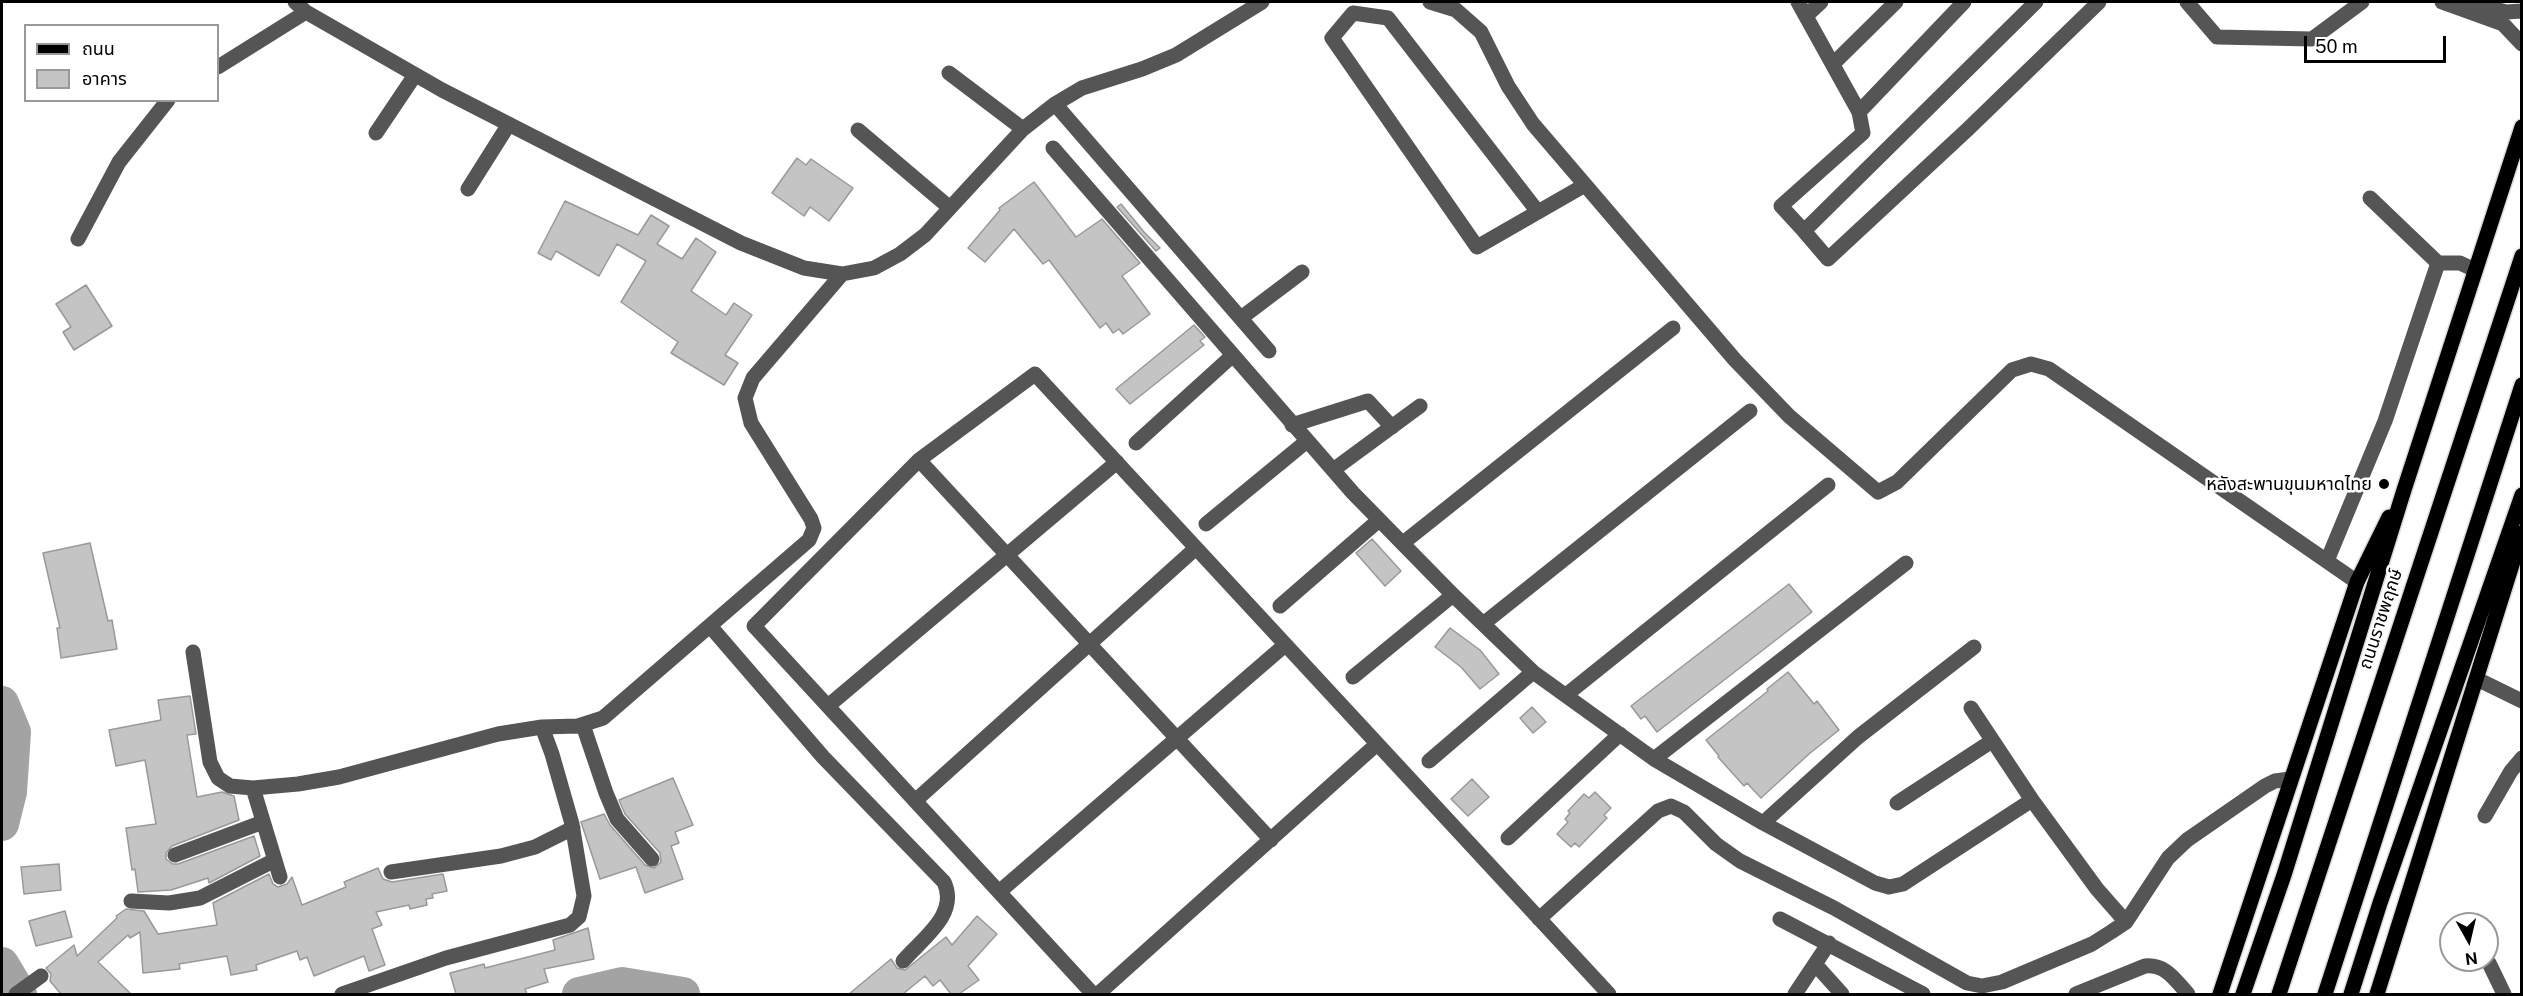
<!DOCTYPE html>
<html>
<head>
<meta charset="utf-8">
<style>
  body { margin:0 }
  #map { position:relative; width:2523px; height:996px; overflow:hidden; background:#fff; font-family:"Public Sans","Noto Sans Thai",sans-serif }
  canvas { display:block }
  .frame { position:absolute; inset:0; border:3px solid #000; pointer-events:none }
  .legend { position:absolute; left:24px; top:24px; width:195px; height:78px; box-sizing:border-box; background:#fff; border:2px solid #999; margin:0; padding:8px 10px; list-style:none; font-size:18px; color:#000 }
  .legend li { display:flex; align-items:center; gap:12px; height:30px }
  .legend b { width:30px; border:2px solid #999 }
  .north { position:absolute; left:2439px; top:912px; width:60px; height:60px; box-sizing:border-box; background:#fff; border:2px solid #999; border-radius:50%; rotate:172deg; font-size:16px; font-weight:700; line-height:24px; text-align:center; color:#000 }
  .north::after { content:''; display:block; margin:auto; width:21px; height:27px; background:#000; clip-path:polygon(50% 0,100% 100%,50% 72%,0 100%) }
  .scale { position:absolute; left:2304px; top:36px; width:142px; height:27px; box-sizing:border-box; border:3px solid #000; border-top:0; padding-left:8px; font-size:18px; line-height:21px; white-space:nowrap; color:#000; -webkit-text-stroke:4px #fff; paint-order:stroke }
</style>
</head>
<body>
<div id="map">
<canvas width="2523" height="996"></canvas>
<div class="frame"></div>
<ul class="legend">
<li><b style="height:8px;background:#000"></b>ถนน</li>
<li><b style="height:16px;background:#c4c4c4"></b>อาคาร</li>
</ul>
<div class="north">N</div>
<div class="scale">50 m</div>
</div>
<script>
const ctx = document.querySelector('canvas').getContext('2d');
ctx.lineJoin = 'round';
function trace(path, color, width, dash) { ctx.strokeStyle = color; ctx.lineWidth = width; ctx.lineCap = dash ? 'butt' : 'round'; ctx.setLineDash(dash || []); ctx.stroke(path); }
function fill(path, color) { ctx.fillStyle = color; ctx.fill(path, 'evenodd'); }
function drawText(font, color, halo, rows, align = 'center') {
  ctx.font = font + ' "Public Sans","Noto Sans Thai",sans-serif'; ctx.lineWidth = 5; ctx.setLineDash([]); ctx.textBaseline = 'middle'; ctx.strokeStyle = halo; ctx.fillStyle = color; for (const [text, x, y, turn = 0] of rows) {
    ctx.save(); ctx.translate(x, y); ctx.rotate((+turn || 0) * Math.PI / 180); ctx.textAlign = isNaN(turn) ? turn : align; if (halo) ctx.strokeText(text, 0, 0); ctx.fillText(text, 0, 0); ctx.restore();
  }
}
trace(new Path2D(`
  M2 703 14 732 10 792 2 824
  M2 964 20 994
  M579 994 622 984 683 994`), '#a3a3a3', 34);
const building = new Path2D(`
  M797 158 806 165 811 159 853 188 829 221 810 207 804 216 772 193Z
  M1034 182 1076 237 1102 219 1140 263 1122 276 1150 314 1123 334 1119 329 1113 333 1106 323 1100 328 1049 260 1043 264 1014 229 985 262 968 248 1000 210 999 208Z
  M565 201 638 235 651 215 669 226 657 244 682 259 696 238 716 252 691 291 726 315 734 303 752 315 725 355 738 363 724 385 671 353 678 342 621 302 646 261 617 244 599 276 556 251 551 260 538 253Z
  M1121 204 1144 232 1160 248 1156 251 1117 207Z
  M86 285 112 326 74 350 63 332 71 327 56 304Z
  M1194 325 1205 337 1200 341 1204 345 1130 404 1116 389Z
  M1372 539 1401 571 1385 586 1356 553Z
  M90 543 108 621 112 620 117 649 61 658 57 628H60L43 553Z
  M1789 584 1812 612 1657 732 1645 716 1641 719 1631 706Z
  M1450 628 1480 650 1499 674 1480 689 1461 667 1435 647Z
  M1788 672 1814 704 1817 701 1839 730 1809 754 1761 798 1747 783 1744 786 1718 757 1719 756 1706 740 1768 691 1767 689Z
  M190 696 196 734 187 735 197 797 222 792 234 796 239 820 172 846 166 853V859L173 864H178L254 836 260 856 209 883 208 878 171 890 138 892 135 869 132 870 126 828 156 824 145 760 116 766 109 730 161 720 158 700Z
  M1532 707 1546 722 1533 733 1520 718Z
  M673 778 693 825 675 832 679 843 671 846 683 879 645 893 636 867 600 879 581 822 604 814 610 825 645 865 654 868 661 862 660 853 625 814 619 800Z
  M1472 779 1489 797 1468 816 1451 799Z
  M1595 792 1611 808 1604 815 1607 818 1579 847 1575 843 1571 847 1557 834 1568 822 1565 819 1570 813 1568 811 1584 794 1589 798Z
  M59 864 61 890 24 894 21 867Z
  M378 868 383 879 392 882 443 874 447 891 432 894 433 898 426 899 427 905 410 909 409 905 376 912 382 925 372 929 385 965 369 971 364 956 314 976 307 957 300 960 297 951 256 965 257 970 231 975 227 956 179 964 180 969 143 973 140 932 130 938 128 935 98 962 131 994H61L50 981 51 974 46 968 74 945 77 956 117 918 116 916 126 909 144 911 158 934 217 925 213 903 269 874 273 884 278 887 287 884 292 877 302 905 346 887 344 882Z
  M65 911 72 937 36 946 29 921Z
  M977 916 997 934 968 966 979 980 959 994H951L940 980 933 986 925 976 903 994H849L891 959 897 968 905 970 946 937 952 945Z
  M588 928 594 959 544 969 548 982 525 989 527 994H456L450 973 484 964 485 968 555 950 553 940Z`);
fill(building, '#c4c4c4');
trace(building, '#999', 1.5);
const major = new Path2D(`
  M2220 994 2357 582 2389 517
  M2243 994 2284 875 2404 490 2522 127
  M2279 994 2522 256
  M2325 994 2522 385
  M2351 994 2380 903 2522 495
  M2377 994 2522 533`);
trace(major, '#dbdbdb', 18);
trace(new Path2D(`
  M295 2 306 12 442 90 741 243 804 268 842 274 874 268 900 254 925 235 1023 129 1055 104 1082 88 1142 69 1176 55 1262 2
  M1430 2 1456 10 1481 32 1508 86 1533 124 1735 360 1789 416 1878 492 1897 482 2012 370 2031 364 2049 369 2357 582
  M1798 2 1859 112
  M2036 2 1804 231 1828 259 1968 129 2099 2
  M2187 2 2217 37 2312 39 2362 2
  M2442 2 2503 24 2522 44
  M2469 2 2506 12 2522 11
  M1806 16 1821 2
  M1833 64 1896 2
  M218 67 306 12
  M949 73 1023 129
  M1055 104 1269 351
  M858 130 950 208
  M376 133 415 75
  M1053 148 1353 493 1453 595 1533 672 1654 759 1763 823 1875 883 1889 887 1903 884 2032 800 2097 889 2126 922
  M468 189 509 124
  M2370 198 2438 263
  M1538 212 1388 18 1353 13 1332 38 1477 247 1585 185
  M1804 231 1781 206 1863 133 1859 112 1964 2
  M78 239 119 162 168 100
  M1241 318 1302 272
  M1292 425 1368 401 1392 427
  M1136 443 1232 356
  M919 460 1271 840
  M1333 470 1420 406
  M1206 524 1307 441
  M1403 543 1673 328
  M2327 561 2385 421 2438 263H2460L2475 270
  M1280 606 1379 520
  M1483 624 1750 411
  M710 626 823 757 944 882C959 914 923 938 903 961
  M193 652 210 762 218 778 230 786 253 788 298 784 339 777 498 734 542 727 578 726 603 718 809 540 814 528 811 519 751 423 745 398 753 378 842 274
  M1353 677 1453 595
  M2477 679 2522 701
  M1566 695 1828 485
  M828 706 1117 462
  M1971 708 2032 800
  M583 725 606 793 617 819 652 859
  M1654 759 1906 563
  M1429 761 1533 672
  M253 788 280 877
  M915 801 1196 548
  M1897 803 1992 741
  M2485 816 2511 771 2522 758
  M1763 823 1858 737 1974 647
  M1508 838 1620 734
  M175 855 263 822
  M391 872 501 856 535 847 573 828
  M999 892 1285 645
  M131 901 169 903 200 898 275 860
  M1539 919 1658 811 1671 806 1684 812 1716 844 1740 861 1834 908 1967 983 1982 986 2002 982 2092 944 2111 932 2126 922 2168 858 2187 840 2265 786 2275 781 2290 779
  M1780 919 1923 994
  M2489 963 2504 994
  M1815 964 1842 994
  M16 994 41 976
  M342 994 446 958 570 925 579 917 584 896 572 824 552 754 542 727
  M1093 994 754 626 919 460 1035 374 1609 994
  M1098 994 1377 744
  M1795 994 1829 943
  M2076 994 2145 966C2166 964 2175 980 2188 994`), '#555', 15);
trace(major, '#000', 15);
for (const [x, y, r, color] of [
  [2384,484,6,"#000"]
]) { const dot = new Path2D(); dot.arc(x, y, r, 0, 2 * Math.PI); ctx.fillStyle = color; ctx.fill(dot); trace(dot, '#fff', 2); }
drawText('18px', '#000', '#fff', [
  ["หลังสะพานขุนมหาดไทย",2372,484]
], 'right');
drawText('18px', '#000', '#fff', [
  ["ถนนราชพฤกษ์",2381,619,-72]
]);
</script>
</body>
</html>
